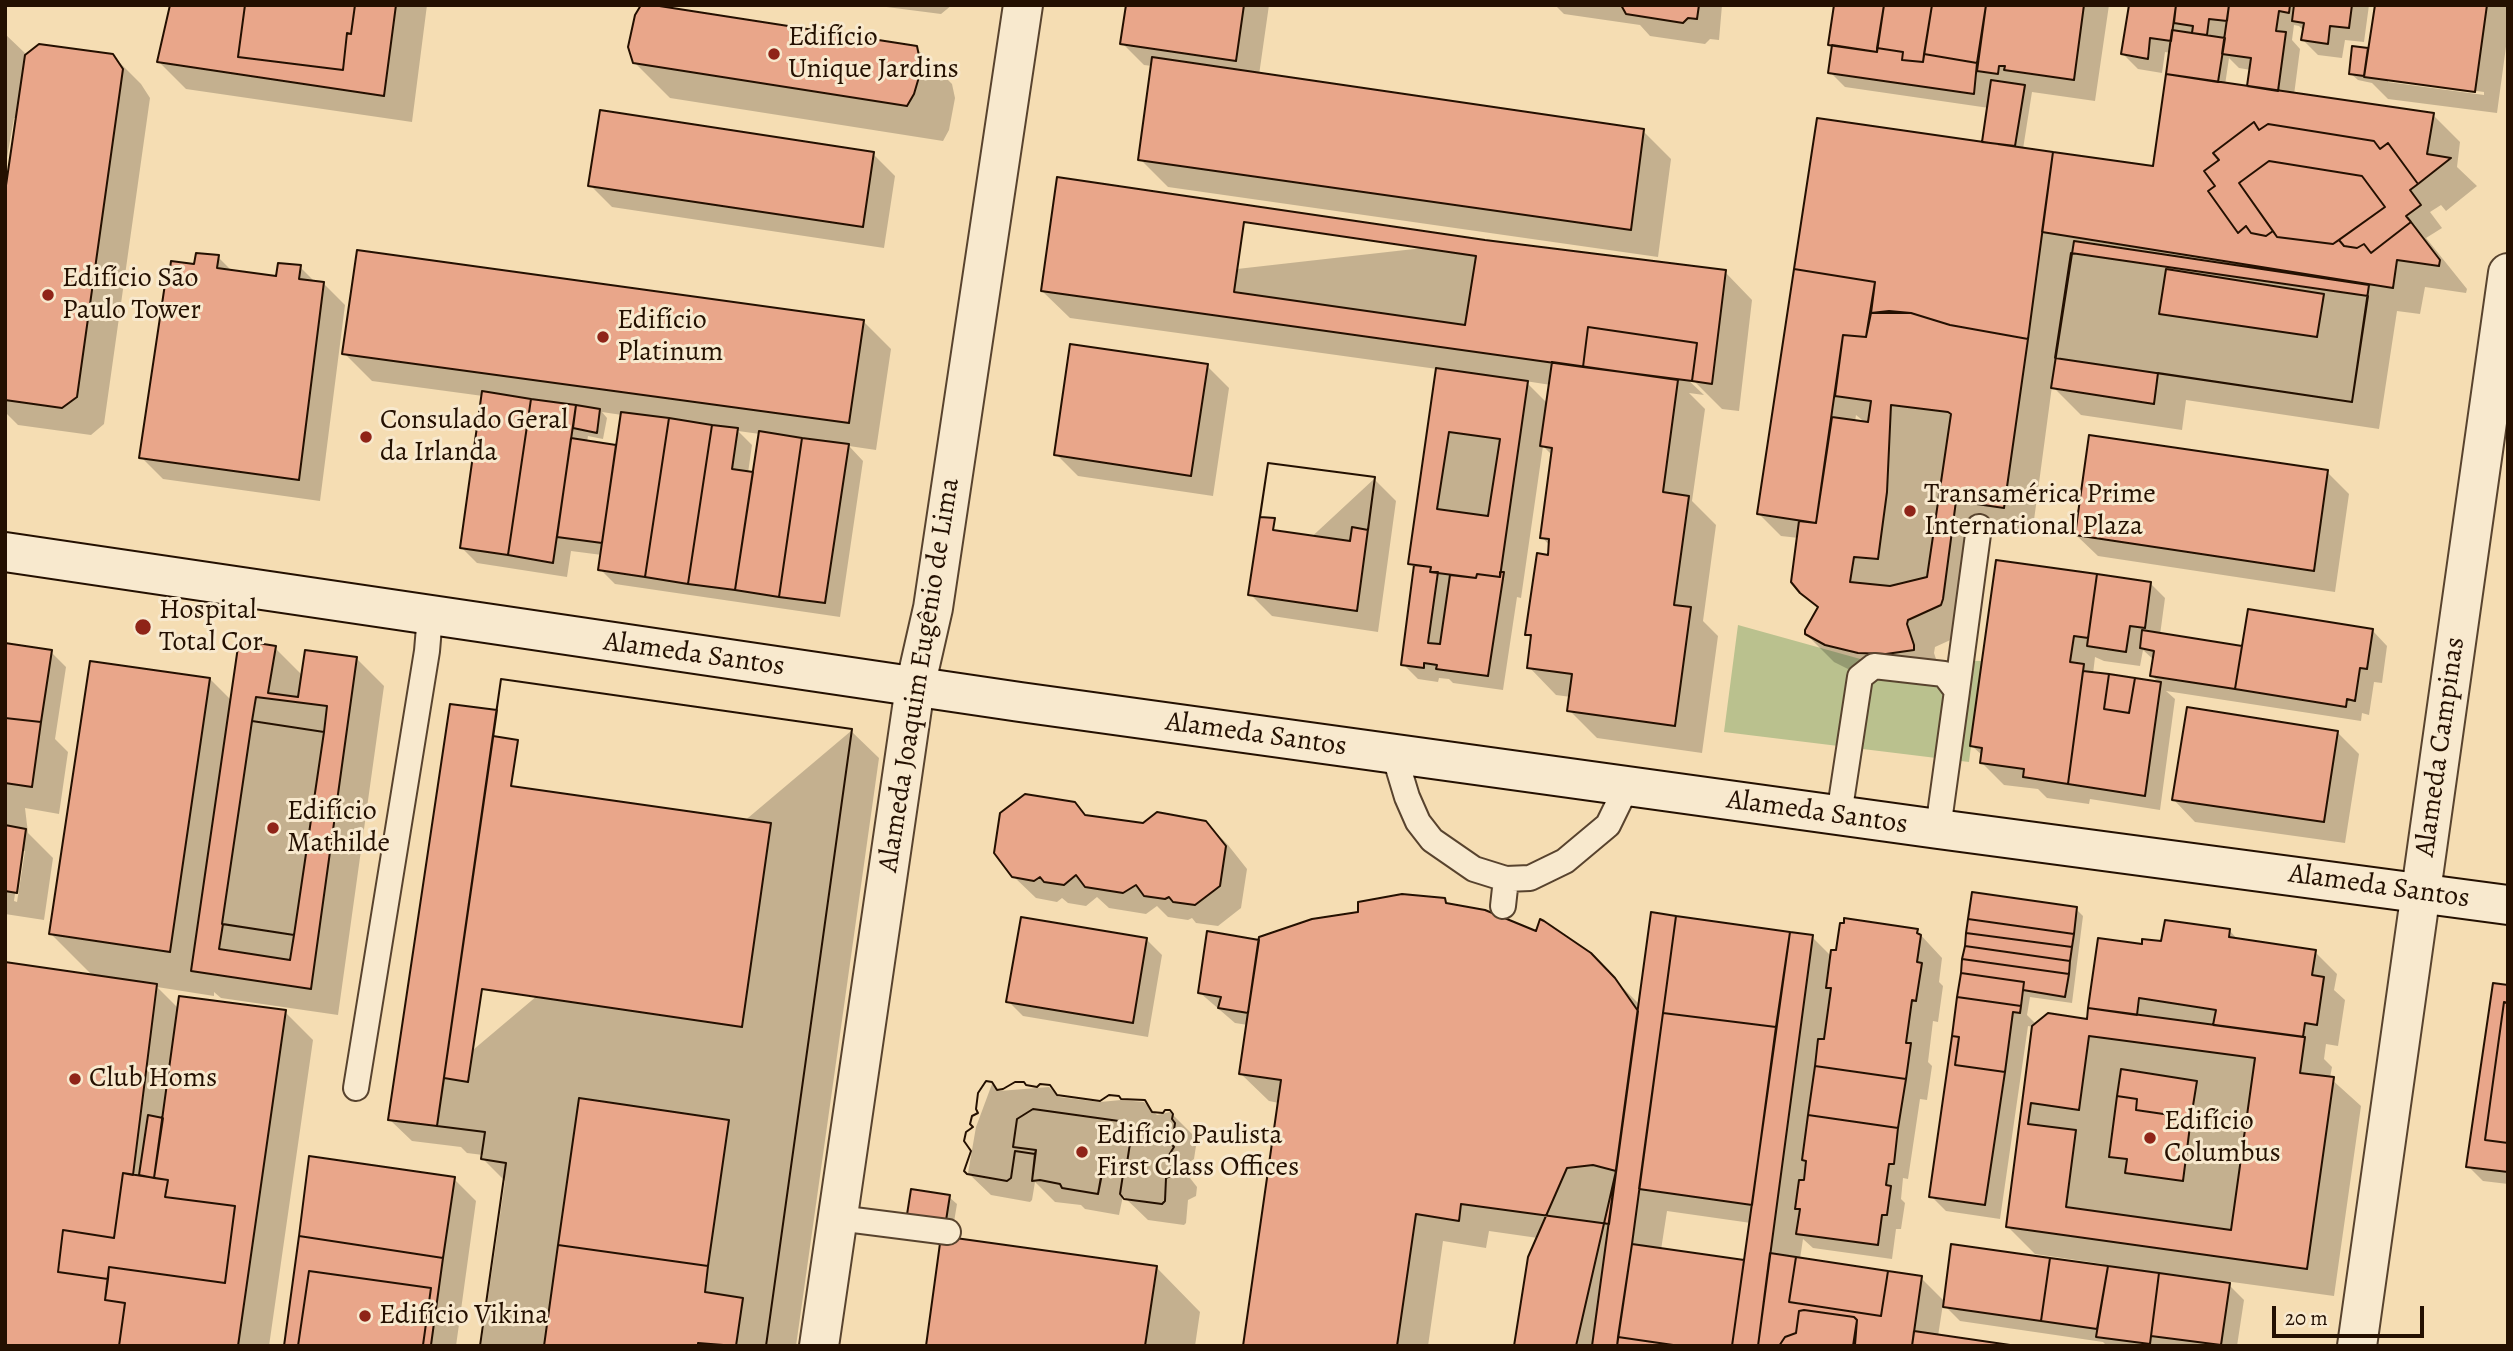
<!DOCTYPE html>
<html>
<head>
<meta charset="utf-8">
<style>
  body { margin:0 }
  #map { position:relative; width:2513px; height:1351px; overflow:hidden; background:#f5ddb3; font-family:Alegreya,serif }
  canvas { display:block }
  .frame { position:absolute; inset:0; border:7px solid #241001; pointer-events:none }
  .scale { position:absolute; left:2272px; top:1306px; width:152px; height:32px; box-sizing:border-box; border:4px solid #241001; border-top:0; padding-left:9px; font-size:21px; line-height:24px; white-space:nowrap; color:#241001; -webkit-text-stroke:5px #f8e9ce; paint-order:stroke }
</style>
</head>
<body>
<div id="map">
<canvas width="2513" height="1351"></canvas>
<div class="frame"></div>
<div class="scale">20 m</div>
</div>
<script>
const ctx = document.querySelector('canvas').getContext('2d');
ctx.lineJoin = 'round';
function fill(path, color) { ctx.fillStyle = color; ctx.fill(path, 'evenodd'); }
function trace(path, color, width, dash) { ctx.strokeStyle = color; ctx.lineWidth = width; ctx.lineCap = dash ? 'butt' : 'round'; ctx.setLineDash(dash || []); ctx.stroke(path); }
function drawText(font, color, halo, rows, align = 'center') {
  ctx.font = font + ' Alegreya,serif'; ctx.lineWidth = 6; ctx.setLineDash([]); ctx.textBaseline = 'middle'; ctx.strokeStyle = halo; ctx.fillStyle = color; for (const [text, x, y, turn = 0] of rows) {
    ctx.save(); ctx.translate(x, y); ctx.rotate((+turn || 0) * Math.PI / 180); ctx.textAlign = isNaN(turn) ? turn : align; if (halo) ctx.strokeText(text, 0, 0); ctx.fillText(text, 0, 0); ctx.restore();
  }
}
fill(new Path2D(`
  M1738 625 1864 660 1982 661 1969 762 1724 732Z`), '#bac18e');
fill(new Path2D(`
  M172 5H427L412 122 186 89 159 62Z
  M871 5H952L941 14Z
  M1128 5H1269L1259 75 1643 131 1671 159 1658 257 1168 187 1140 159 1152 66 1144 65 1122 43Z
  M1555 5H1722L1719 40 1710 39 1705 44 1650 36 1640 25 1564 14Z
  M1835 5H2109L2095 101 2032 92 2023 149 2155 168 2171 53 2165 52 2162 73 2138 69 2123 54 2130 5H2369L2364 42 2345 40 2342 58 2318 55 2303 40 2304 31 2299 26 2294 25 2292 40 2300 49 2294 95 2433 115 2460 142 2457 167 2477 186 2446 211 2441 205 2430 212 2442 228 2426 238 2467 289 2466 293 2425 287 2420 314 2397 311 2379 429 2186 400 2182 430 2081 415 2052 386 2032 535 1983 527 1968 632 1935 647 1934 653 1941 674 1854 672 1834 662 1806 634 1819 609 1802 592 1799 538 1781 536 1759 514 1795 269 1984 144 1989 108 1845 87 1830 72 1833 48 1830 44ZM2229 58 2239 68 2251 70 2252 89 2225 85ZM2280 236 2342 244V247ZM1856 415 1861 419 1865 424 1855 422Z
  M2377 5H2508V32L2497 113 2388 99 2372 83 2358 80 2350 73 2367 50 2370 52ZM2388 79 2484 92V95L2388 82Z
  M5 34 27 55 113 56 141 84 150 98 104 424 91 435 18 425 5 412V205L17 118H14L5 169Z
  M916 48 952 84 955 98 949 130 943 141 670 98 634 62Z
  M873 154 895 176 884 248 612 207 590 185Z
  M1485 241 1725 272 1752 300 1739 411 1722 409 1687 374 1685 377 1704 395 1689 393 1705 409 1692 501 1716 525 1703 621 1718 636 1702 753 1597 738 1569 710 1571 697 1556 695 1529 667 1532 639 1527 634 1550 546 1542 537 1553 456 1543 446 1521 598 1517 597 1503 690 1453 683 1449 679 1439 678 1438 682 1418 679 1403 664 1416 569 1410 563 1437 369 1070 318 1042 291ZM1525 381 1551 385 1548 404Z
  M218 257 233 272 278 278 300 267 316 283H323L345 305 320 501 163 479 141 457Z
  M863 321 891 349 876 450 849 446 863 461 840 617 615 584 600 569 602 555 571 551 567 577 477 563 462 548 483 396 372 381 344 353ZM602 412 622 415 618 447 587 442 588 436 603 439 607 418ZM738 431 760 434 754 474 748 473 752 445Z
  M1207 366 1229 388 1213 496 1078 476 1056 454Z
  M2327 472 2349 494 2335 592 2098 556 2076 535Z
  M1374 479 1396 501 1378 632 1272 616 1250 594Z
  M1998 562 2150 583 2165 598 2160 635 2243 648 2372 630 2387 646 2382 683 2374 682 2369 715 2362 713 2361 721 2166 691 2175 699 2160 810 2090 799 2089 804 2047 798 2038 789 2004 785 1982 763 1983 756 1972 746ZM2143 650 2154 660 2152 676 2160 684 2093 674 2095 657 2104 661 2140 666Z
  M5 645 51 652 66 667 55 739 68 752 59 814 25 808 28 833 53 858 44 920 5 914ZM21 851H25L17 902 14 901Z
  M275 648 303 676 357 659 384 686 338 1015 221 998 214 992V996L157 987 179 1009 285 1012 313 1040 269 1346H5L94 977 51 934 210 679 232 701Z
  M851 731 879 758 796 1346H481L505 1181 482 1158 483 1155 467 1153 461 1147 412 1141 390 1120Z
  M2338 733 2359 754 2345 843 2195 822 2174 800Z
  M1074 803 1088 817 1144 825 1206 822 1228 845 1247 869 1241 908 1218 926 1196 923 1192 918 1188 920 1168 917 1157 906 1146 914 1109 908 1097 897 1086 906 1068 903 1062 898 1057 902 1036 898 1013 876Z
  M1973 894 2076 909 2083 916 2072 1003 2030 997 2027 1015 2036 1024 2088 1021 2143 946 2230 931 2239 941 2315 952 2337 974 2334 990 2345 1000 2338 1046 2326 1044 2324 1059 2332 1067 2330 1078 2361 1106 2334 1296 2225 1281 2244 1300 2237 1346H2107L2103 1342 1960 1321 1943 1304 1938 1336 2004 1346H1515L1538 1238 1489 1231 1486 1248 1443 1241 1428 1346H1245L1279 1103 1269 1101 1241 1074 1248 1025 1235 1023 1199 992 1260 942 1360 914 1402 896 1444 899 1450 905 1590 955 1641 1006 1653 914 1812 937 1832 957 1917 931 1942 958 1939 982 1943 986 1938 1022 1933 1021 1928 1062 1932 1066 1927 1100 1920 1099 1908 1179 1903 1178 1901 1199 1905 1203 1901 1229H1896L1892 1259 1813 1248 1803 1239 1800 1259 1921 1278 1945 1302 2103 1267V1264L2035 1254 2007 1226 2033 1027 2028 1026 2000 1219 1946 1211 1931 1196ZM1667 1211 1751 1223 1745 1262 1661 1250Z
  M1147 940 1162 955 1148 1037 1023 1016 1008 1001Z
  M2508 987V1184L2483 1181 2468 1166Z
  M992 1084 999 1091 1049 1087 1059 1097 1100 1102 1121 1100 1144 1102 1157 1115 1170 1112 1192 1134 1193 1143 1196 1146 1194 1159 1188 1163 1195 1170 1190 1178 1197 1187 1196 1196 1188 1200 1186 1223 1184 1225 1148 1220 1123 1196 1119 1215 1085 1209 1081 1205 1055 1202 1035 1182 1032 1200 1030 1202 991 1195 968 1173 976 1127Z
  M454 1179 476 1201 456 1346H286Z
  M949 1197 957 1204 952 1234 915 1228Z
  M1156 1267 1200 1312 1195 1346H927Z`), '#0003');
const building = new Path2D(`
  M170 5H245L238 57 343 70 347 33 351 34 355 5H396L384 96 157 62Z
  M245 5H355L351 34 347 33 343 70 238 57Z
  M641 5H653L917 46 920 61 919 77 914 94 907 106 633 63 628 47 635 15Z
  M1126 5H1244L1236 61 1120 44Z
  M1621 5H1699L1697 19 1688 18 1683 23 1626 14Z
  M1834 5H1884L1877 52 1828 45Z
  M1884 5H1932L1923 62 1902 60 1903 52 1877 48Z
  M1932 5H1986L1977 63 1924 54Z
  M1986 5H2084L2074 80 2004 70 2005 66H1999L1998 74 1977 71Z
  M2129 5H2176L2171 41 2150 38 2148 59 2121 54Z
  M2176 5H2229L2227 21 2209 19 2207 35 2192 33 2193 26 2174 23Z
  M2229 5H2290L2289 13 2279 11 2276 31 2286 32 2278 91 2247 86 2251 58 2222 54Z
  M2294 5H2352L2349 28 2330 26 2328 44 2301 40 2304 23 2292 21Z
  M2375 5H2487L2475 92 2364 77Z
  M2172 30 2225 38 2218 82 2166 74Z
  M39 44 113 54 123 69 77 397 62 408 5 400V192L25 55Z
  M1832 45 1877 52V48L1903 52 1902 60 1923 62 1924 54 1977 63 1974 94 1828 73Z
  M2352 46 2368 48 2364 76 2349 74Z
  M1152 57 1644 129 1631 230 1138 160Z
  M2166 74 2434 113 2427 154 2451 158 2418 184 2388 143 2380 149 2374 141 2268 124 2259 130 2254 122 2213 153 2219 160 2204 171 2215 186 2208 191 2238 233 2246 226 2251 233 2266 236 2273 231 2277 237 2333 244 2339 240 2344 246 2357 248 2364 244 2371 253 2411 222 2440 260 2439 266 2397 260 2393 288 2042 232 2053 152 2153 166Z
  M1991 80 2025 85 2015 146 1982 142Z
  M600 110 874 152 863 227 588 186Z
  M1817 118 2053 152 2028 339 1950 325 1911 313H1871L1875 282 1794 269Z
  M2254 122 2259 130 2268 124 2374 141 2380 149 2388 143 2418 184 2410 190 2421 205 2406 216 2411 222 2371 253 2364 244 2357 248 2344 246 2339 240 2385 207 2362 176 2269 161 2239 183 2273 231 2266 236 2251 233 2246 226 2238 233 2208 191 2215 186 2204 171 2219 160 2213 153Z
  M2269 161 2362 176 2385 207 2333 244 2277 237 2239 183Z
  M1057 177 1485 240 1726 270 1712 384 1692 381 1697 343 1588 327 1583 367 1041 291Z
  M1244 222 1476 256 1465 325 1234 292Z
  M2074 241 2369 285 2352 402 2158 373 2154 404 2051 388Z
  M357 250 864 320 849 423 342 354Z
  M196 253 219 255 217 268 276 276 278 263 301 265 299 279 324 282 299 480 139 458 165 284H168L171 261 194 264Z
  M2071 253 2368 296 2352 402 2055 358Z
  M1794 269 1875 282 1866 337 1843 335 1816 523 1757 514Z
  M2166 269 2324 294 2317 337 2159 314Z
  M1889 311 1911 313 1950 325 2028 339 2004 508 1956 501 1943 599 1941 605 1908 620 1907 624 1914 645V650L1886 654 1858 653 1825 645 1805 634V630L1818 607 1800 593 1791 582 1799 521 1816 523 1832 417 1868 422 1871 401 1835 396 1843 335 1866 337 1871 313Z
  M1588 327 1697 343 1692 381 1583 367Z
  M1070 344 1208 364 1191 476 1054 455Z
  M1552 362 1678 380 1663 492 1689 496 1674 605 1691 607 1675 726 1567 711 1572 674 1527 668 1531 635H1525L1537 553 1548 555 1549 539 1540 538 1552 448 1540 446Z
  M1436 368 1528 381 1500 577 1477 574 1476 578 1430 572 1431 567 1408 564Z
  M482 391 531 399 508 555 460 548Z
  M531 399 576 405 553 563 508 555Z
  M576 405 600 409 597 433 573 428Z
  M1891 405 1948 412 1951 414 1927 577 1890 586 1850 582 1854 557 1878 559 1887 492Z
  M621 412 669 418 645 577 598 570Z
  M669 418 712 425 688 584 645 577Z
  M712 425 738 428 732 469 753 472 735 590 688 584Z
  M759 431 802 438 779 597 735 590Z
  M1449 432 1500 439 1488 516 1437 509Z
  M2089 435 2328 470 2314 571 2075 535Z
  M571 438 616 445 602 543 557 537Z
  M802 438 849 444 825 603 779 597Z
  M1268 463 1375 477 1357 611 1248 595Z
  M1268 463 1375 477 1368 530 1352 527 1350 541 1273 530 1275 518 1260 517Z
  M1996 560 2097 574 2088 638 2074 636 2070 662 2084 664 2068 784 2023 777 2024 769 1980 763 1982 748 1970 746Z
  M1414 565 1431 567 1430 572H1438L1428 643 1440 644 1450 575 1476 578 1477 574 1500 577V572H1504L1488 676 1436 669 1437 665 1424 663V668L1401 665Z
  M2097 574 2151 582 2145 628 2130 626 2126 652 2087 646Z
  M2248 609 2373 629 2367 669 2360 668 2355 701 2347 699 2346 707 2235 689Z
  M2142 630 2242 646 2235 689 2150 676 2154 651 2140 648Z
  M239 640 276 646 268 693 298 697 305 650 357 657 311 989 191 971Z
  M5 643 52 650 41 722 5 718Z
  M90 661 210 678 170 952 49 934Z
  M2083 671 2109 674 2104 709 2129 713 2135 678 2161 682 2145 796 2068 784Z
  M2109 674 2135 678 2129 713 2104 709Z
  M501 679 852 729 766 1346H480L506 1163 481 1159 485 1132 437 1126 444 1078 468 1082 482 989 742 1027 771 823 511 786 518 740 493 736Z
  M501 679 852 729 766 1346H480L506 1163 481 1159 485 1132 437 1126Z
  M256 697 327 706 324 732 252 721Z
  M450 704 497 710 437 1126 388 1120Z
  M2187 707 2338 731 2324 822 2172 800Z
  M5 718 41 722 32 787 5 783Z
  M252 721 324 732 294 935 222 924Z
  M1025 794 1075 802 1085 815 1143 823 1157 812 1206 821 1226 846 1220 886 1195 905 1173 902 1169 897 1165 899 1144 896 1136 885 1123 893 1085 887 1076 875 1064 885 1044 882 1040 877 1034 881 1012 877 994 853 1000 813Z
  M5 825 26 829 17 893 5 891Z
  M1972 892 2077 907 2074 934 1968 919Z
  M1402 894 1445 898 1446 903 1485 910 1536 931 1540 919 1544 921 1591 953 1615 978 1638 1011 1609 1224 1461 1204 1459 1221 1416 1214 1397 1346H1243L1281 1080 1239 1074 1259 937 1312 919 1358 912V902Z
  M1651 912 1676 916 1632 1244 1617 1346H1592Z
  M1676 916 1790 932 1776 1027 1663 1013Z
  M1021 917 1147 938 1133 1023 1006 1002Z
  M1844 918 1918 929 1917 933 1921 935 1917 962 1922 963 1916 1001 1912 1000 1906 1043H1911L1906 1079 1815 1066 1818 1039H1824L1831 988H1826L1831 950H1836L1840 923H1844Z
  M1968 919 2074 934 2072 947 1966 933Z
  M2165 920 2230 929 2229 937 2316 950 2312 975 2324 977 2317 1025 2305 1023 2303 1037 2213 1025 2216 1010 2139 998 2137 1015 2088 1008 2098 938 2142 944V939L2161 941Z
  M223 924 294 935 290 960 219 949Z
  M1207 931 1259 940 1248 1013 1218 1008 1221 997 1198 993Z
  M1790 932 1813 935 1758 1346H1732Z
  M1966 933 2072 947 2070 961 1965 946Z
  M1965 946 2070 961 2069 974 1962 959Z
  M1962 959 2069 974 2065 997 2023 990 2024 982 1961 973Z
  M5 962 157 984 133 1175 123 1173 114 1238 63 1230 58 1272 108 1279 105 1300 125 1303 119 1346H5Z
  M1961 973 2024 982 2021 1006 1957 997Z
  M2493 983 2508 985V1003L2504 1002 2485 1140 2508 1143V1172L2466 1167Z
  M179 996 286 1010 238 1346H119L125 1303 105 1300 109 1267 225 1283 235 1206 165 1197 168 1180 154 1178Z
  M1957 997 2021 1006 2020 1013 2013 1012 2005 1072 1955 1065 1959 1037 1952 1036Z
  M2504 1002 2508 1003V1143L2485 1140Z
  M2088 1008 2305 1037 2300 1073 2334 1077 2307 1269 2006 1227 2032 1026 2048 1013 2087 1019Z
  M1663 1013 1776 1027 1752 1205 1639 1189Z
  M1952 1036 1959 1037 1955 1065 2005 1072 1985 1205 1929 1197Z
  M2089 1036 2255 1058 2231 1230 2066 1207 2076 1130 2028 1124 2031 1103 2079 1110Z
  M1815 1066 1906 1079 1898 1128 1808 1115Z
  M2121 1069 2197 1081 2191 1118 2136 1110 2137 1099 2117 1096Z
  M986 1081 992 1082 997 1090 1003 1089 1015 1082H1024L1026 1085 1037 1087 1040 1084 1050 1085 1057 1095 1100 1101 1109 1095 1119 1096 1121 1099 1145 1100 1152 1112 1163 1113 1165 1110H1170L1173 1114 1172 1119 1175 1123 1173 1137 1168 1140 1174 1147 1169 1155 1176 1164 1175 1174 1166 1178 1165 1201 1162 1204 1124 1199 1120 1194 1124 1168 1104 1164V1160L1127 1163 1131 1137 1119 1121 1033 1109 1017 1119 1013 1147 1036 1150 1035 1154 1015 1151 1011 1178 1007 1181 967 1174 964 1171 971 1151 964 1141 966 1132 973 1127 970 1124 972 1116 978 1113 976 1109 978 1093Z
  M986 1081 992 1082 997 1090 1003 1089 1015 1082H1024L1026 1085 1037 1087 1040 1084 1050 1085 1057 1095 1100 1101 1109 1095 1119 1096 1121 1099 1145 1100 1152 1112 1163 1113 1165 1110H1170L1173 1114 1172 1119 1175 1123 1173 1137 1168 1140 1174 1147 1169 1155 1176 1164 1175 1174 1166 1178 1165 1201 1162 1204 1124 1199 1120 1194 1124 1168 1104 1164 1098 1194 1062 1188 1060 1184 1040 1180 1032 1181 1035 1154 1015 1151 1011 1178 1007 1181 967 1174 964 1171 971 1151 964 1141 966 1132 973 1127 970 1124 972 1116 978 1113 976 1109 978 1093Z
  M2117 1096 2137 1099 2136 1110 2191 1118 2183 1181 2125 1173 2127 1159 2109 1157Z
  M579 1098 729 1120 708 1266 558 1245Z
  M1033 1109 1119 1121 1131 1137 1127 1163 1104 1160 1098 1194 1062 1188 1060 1184 1040 1180 1032 1181 1036 1150 1013 1147 1017 1119Z
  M148 1115 163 1118 154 1178 139 1175Z
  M1808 1115 1898 1128 1894 1164H1889L1886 1185 1891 1186 1887 1215H1882L1878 1245 1796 1234 1800 1209H1795L1799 1180H1804L1806 1161 1802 1160Z
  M309 1156 455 1177 443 1258 299 1236Z
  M1593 1165 1616 1171 1576 1346H1514L1528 1257 1567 1168Z
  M123 1173 168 1180 165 1197 235 1206 225 1283 109 1267 108 1279 58 1272 63 1230 114 1238Z
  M911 1189 950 1195 945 1227 906 1221Z
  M299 1236 443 1258 431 1345H423L431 1288 309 1271 298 1346H284Z
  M941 1236 1157 1266 1145 1346H926Z
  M1632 1244 1744 1260 1732 1346H1680L1618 1337Z
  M1951 1244 2050 1258 2041 1321 1943 1307Z
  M558 1245 708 1266 705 1292 743 1298 736 1346 698 1343V1346H544Z
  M1770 1253 1796 1257 1789 1302 1881 1316 1888 1271 1922 1276 1912 1346 1855 1345 1857 1320 1854 1317 1804 1310 1799 1311 1796 1333 1785 1337 1779 1346H1758Z
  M1796 1257 1888 1271 1881 1316 1789 1302Z
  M2050 1258 2108 1266 2097 1329 2041 1321Z
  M2108 1266 2159 1273 2150 1344 2096 1337Z
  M309 1271 431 1288 423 1345 298 1346Z
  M2159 1273 2230 1283 2221 1345 2151 1336Z
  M1804 1310 1854 1317 1857 1320 1853 1346H1779L1785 1337 1796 1333 1799 1311Z
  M1914 1331 2017 1346H1912Z
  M1618 1337 1680 1346H1617Z`);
fill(building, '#e9a68a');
trace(building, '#241001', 2);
const lane = new Path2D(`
  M1957 691 1979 527
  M1394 754 1407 797 1418 822 1432 840 1474 869 1506 879 1530 878 1565 861 1608 825 1627 786
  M1839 815 1860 677 1874 666 1944 674 1957 691 1938 829
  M1503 906 1506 879
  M356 1088 427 651 430 615
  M838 1218 948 1232`);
const street = new Path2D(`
  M819 1346 915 687 933 608 1023 5
  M2357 1346 2508 273`);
const secondary = new Path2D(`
  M5 552 1020 702 1938 829 2508 905`);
trace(lane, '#58432e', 28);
trace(street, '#58432e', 42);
trace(secondary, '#241001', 42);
trace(lane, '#f8e9ce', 24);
trace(street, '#f8e9ce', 38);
trace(secondary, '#f8e9ce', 38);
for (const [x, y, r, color] of [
  [774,54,7,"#8f2418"],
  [48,295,7,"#8f2418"],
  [603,337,7,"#8f2418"],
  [366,437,7,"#8f2418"],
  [1910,511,7,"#8f2418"],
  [143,627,9,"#8f2418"],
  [273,828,7,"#8f2418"],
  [75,1079,7,"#8f2418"],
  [2150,1138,7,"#8f2418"],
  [1082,1152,7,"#8f2418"],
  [365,1316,7,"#8f2418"]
]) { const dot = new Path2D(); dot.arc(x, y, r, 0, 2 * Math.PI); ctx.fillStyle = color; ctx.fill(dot); trace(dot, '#f8e9ce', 2.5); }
drawText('28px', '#241001', '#f8e9ce', [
  ["Edifício",788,38],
  ["Unique Jardins",788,70],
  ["Edifício São",62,279],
  ["Paulo Tower",62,311],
  ["Edifício",617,321],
  ["Platinum",617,353],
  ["Consulado Geral",380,421],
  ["da Irlanda",380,453],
  ["Transamérica Prime",1924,495],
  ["International Plaza",1924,527],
  ["Hospital",159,611],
  ["Total Cor",159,643],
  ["Edifício",287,812],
  ["Mathilde",287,844],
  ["Club Homs",89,1079],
  ["Edifício",2164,1122],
  ["Columbus",2164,1154],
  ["Edifício Paulista",1096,1136],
  ["First Class Offices",1096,1168],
  ["Edifício Vikina",379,1316]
], 'left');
drawText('28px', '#241001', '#f8e9ce', [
  ["Alameda Santos",694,655,8],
  ["Alameda Joaquim Eugênio de Lima",920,675,-81],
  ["Alameda Santos",1256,735,8],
  ["Alameda Campinas",2441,747,-82],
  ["Alameda Santos",1817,813,8],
  ["Alameda Santos",2379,887,8]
]);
</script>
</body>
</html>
